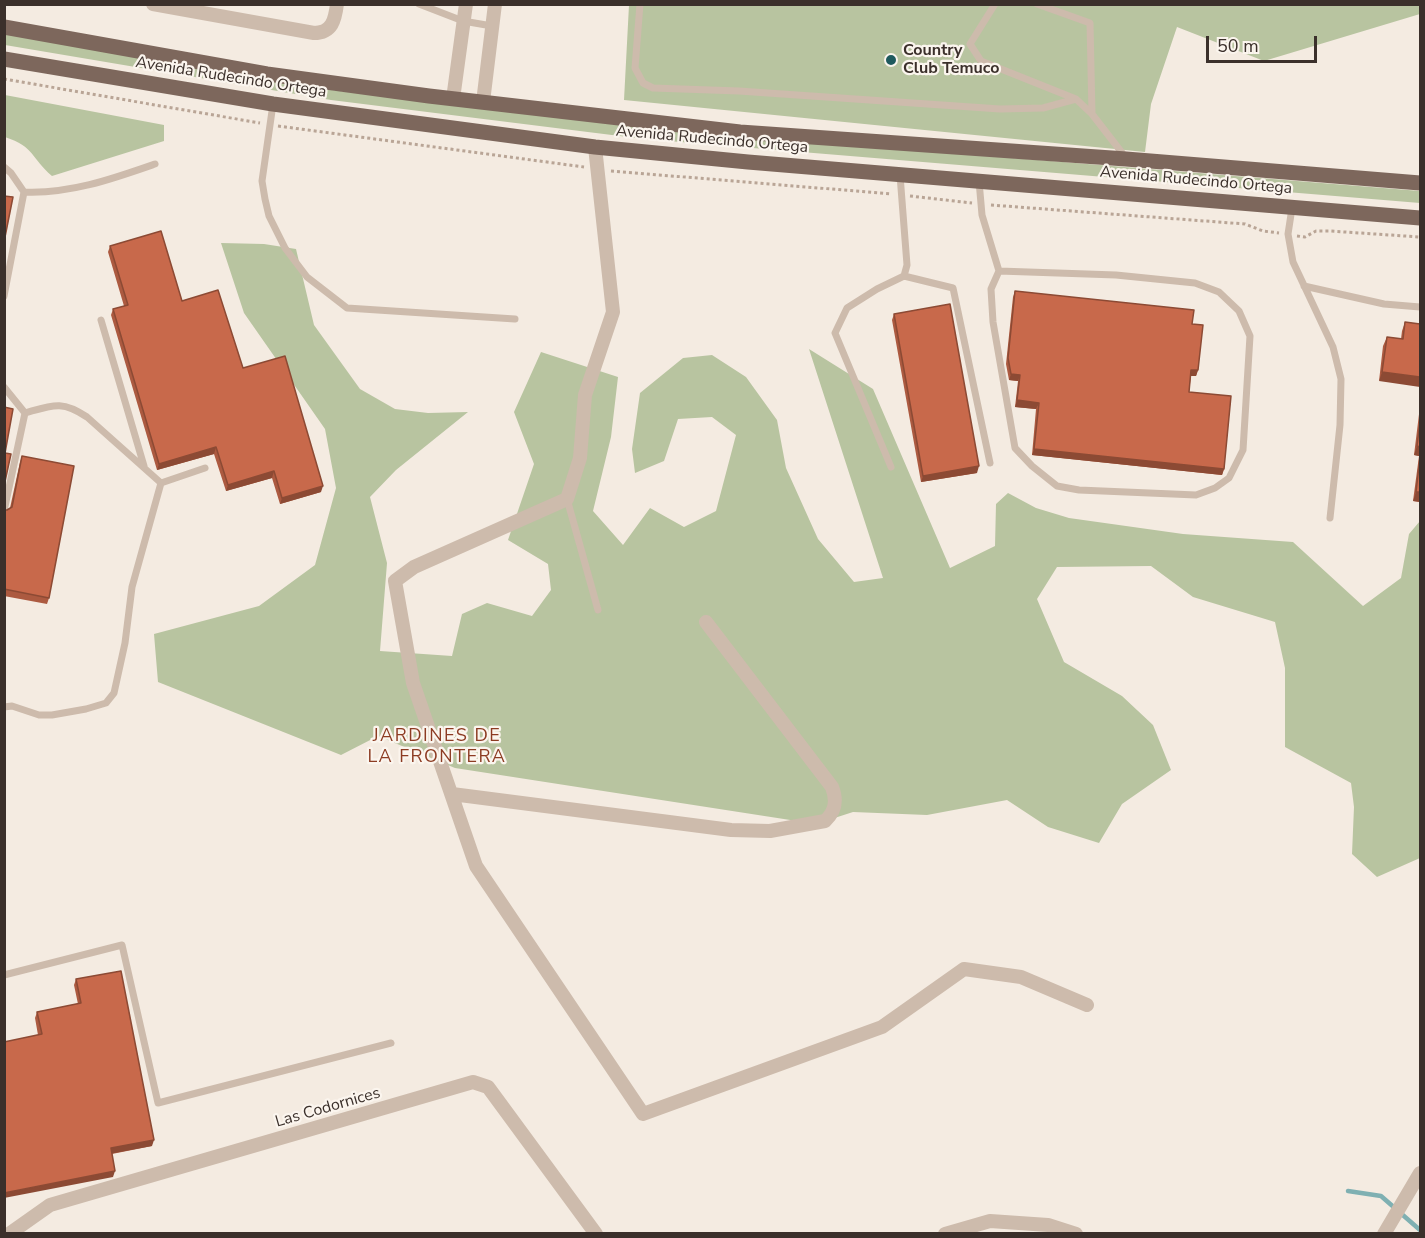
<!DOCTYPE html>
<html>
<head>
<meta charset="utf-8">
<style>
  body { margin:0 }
  #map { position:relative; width:1425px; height:1238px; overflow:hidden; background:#f4ebe1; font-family:"Nunito Sans",sans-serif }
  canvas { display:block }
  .frame { position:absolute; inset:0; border:6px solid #3b302b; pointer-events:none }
  .scale { position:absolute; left:1206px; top:36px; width:111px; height:27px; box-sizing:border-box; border:3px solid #3b302b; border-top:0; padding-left:8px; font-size:18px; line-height:21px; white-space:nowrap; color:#3b302b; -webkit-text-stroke:4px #fbf5ee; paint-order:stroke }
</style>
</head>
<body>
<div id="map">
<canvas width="1425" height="1238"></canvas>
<div class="frame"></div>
<div class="scale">50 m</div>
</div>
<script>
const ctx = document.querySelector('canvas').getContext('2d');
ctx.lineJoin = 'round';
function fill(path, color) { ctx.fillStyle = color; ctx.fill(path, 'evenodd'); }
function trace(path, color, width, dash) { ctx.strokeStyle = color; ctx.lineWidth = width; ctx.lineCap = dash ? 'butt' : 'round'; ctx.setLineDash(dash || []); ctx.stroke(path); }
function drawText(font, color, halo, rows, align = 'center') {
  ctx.font = font + ' "Nunito Sans",sans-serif'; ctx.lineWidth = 4.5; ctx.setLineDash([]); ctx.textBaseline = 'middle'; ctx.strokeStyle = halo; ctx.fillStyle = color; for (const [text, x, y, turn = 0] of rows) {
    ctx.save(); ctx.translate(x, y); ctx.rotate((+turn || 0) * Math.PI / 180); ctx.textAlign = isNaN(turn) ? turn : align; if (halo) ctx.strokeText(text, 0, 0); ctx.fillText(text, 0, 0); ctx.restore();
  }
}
fill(new Path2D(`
  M629 5H1420V14L1264 61 1177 27 1151 104 1145 152 624 100Z
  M4 32 332 90 644 128 1420 191V203L644 139 331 100 5 45Z
  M5 95 164 125V141L52 176C31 158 35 147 5 137Z
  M221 243 264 244 296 249 314 325 360 389 395 409 428 413 468 412 396 470 370 497 387 563 380 651 452 656 462 614 487 603 532 616 551 590 548 564 508 540 534 464 514 412 541 352 618 377 611 437 593 511 623 545 650 508 684 527 716 511 736 435 712 417 678 419 664 461 635 473 632 449 640 393 683 358 712 355 746 377 777 420 786 468 818 539 854 582 883 578 809 349 873 389 950 568 995 546 996 504 1008 493 1036 508 1069 518 1183 534 1293 542 1363 606 1401 578 1409 534 1420 521V858L1377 877 1352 854 1354 807 1351 783 1285 747V668L1275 622 1193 597 1151 566 1057 567 1037 599 1064 662 1122 696 1153 725 1171 770 1122 804 1099 843 1048 827 1007 800 927 815 853 812 816 824 455 768 378 736 341 755 158 682 154 634 259 606 315 565 336 488 325 429 244 313Z`), '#b8c4a0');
trace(new Path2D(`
  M1348 1191 1381 1196 1420 1230`), '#7fb0b2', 4.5);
trace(new Path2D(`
  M4 79 260 123
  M278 126 584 167
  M611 171 892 194
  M910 196 972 203
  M991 205 1245 224 1263 231 1279 233
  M1297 236 1305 237 1316 231H1330L1420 237`), '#b9a596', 3, [3, 3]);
trace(new Path2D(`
  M419 4 463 21 492 26
  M640 4 635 68 643 83 653 88 739 91 1000 109 1043 108 1076 99
  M995 4 970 44 981 61 1076 99 1092 114 1126 158
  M1037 4 1090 23 1092 114
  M273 104 262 181 265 199 269 216 285 248 307 277 347 308 515 319
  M4 167 11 173 24 192 4 296
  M979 181 982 215 999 271 991 289 993 322 1015 448 1032 466 1057 486 1079 490 1196 495 1215 488 1229 478 1243 450 1250 336 1239 311 1219 292 1195 283 1116 275 999 271
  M24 192C70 194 112 179 155 164
  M1292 208 1288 234 1293 262 1333 347 1341 379 1340 425 1330 518
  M904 276 953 288 990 463
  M1304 286 1384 304 1420 307
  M101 320 144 466
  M4 387 25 413 4 511
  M25 413C53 405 62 400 87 417L161 483
  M891 467 835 333 847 308 877 289 904 276 907 265 900 175
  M567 499 598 610
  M4 707 12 706 39 715H52L86 709 106 703 114 693 125 643 132 587 161 483 205 468
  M4 975 122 945 158 1103 391 1043`), '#cdbbac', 7);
trace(new Path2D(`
  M153 4 314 33C332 33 335 20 337 4
  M453 99 466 4
  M483 102 495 4
  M595 147 613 312 585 395 580 458 567 499 414 567 395 581 413 683 476 866 643 1114 882 1027 964 969 1021 977 1087 1005
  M452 794 731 830 770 831 825 821C836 811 837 800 832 787L706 622
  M9 1234 50 1205 473 1082 488 1087 596 1234
  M945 1234 990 1221 1048 1225 1076 1234
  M1384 1234 1420 1173`), '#cdbbac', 14);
trace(new Path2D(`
  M4 27 267 74 429 96 740 132 1126 159 1420 183
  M4 59 273 104 595 147 748 162 1420 218`), '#7d675c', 15);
fill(new Path2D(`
  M110 246 182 301 243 368 321 492 280 504 272 478 226 491 214 454 157 470 111 315 113 309 124 306 108 252Z
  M1015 291 1192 324 1198 370 1196 376H1191L1189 392 1224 469 1222 475 1032 455 1036 409 1015 407 1018 381 1009 380 1006 364 1013 297Z
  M894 314 977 473 921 482 892 320Z
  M1405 322 1420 324 1379 381 1383 346 1387 337 1401 339 1402 331Z
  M1420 406V502L1413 501 1419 456 1414 455Z
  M22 456 49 598 47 604 4 596V510H7L10 508 20 462Z
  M76 979 152 1146 112 1154 113 1177 38 1035 35 1018 37 1012 78 1004 74 985Z`), '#ac5a40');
fill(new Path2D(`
  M1191 370H1198L1196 376H1189Z
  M1382 372 1420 377V387L1379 381Z
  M1011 374 1020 375 1018 381 1009 380Z
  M1017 400 1039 403 1036 409 1015 407Z
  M1417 446 1420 447V451L1419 456 1414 455Z
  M216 447 214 454 157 470 159 464Z
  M1034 449 1224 469 1222 475 1032 455Z
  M979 466 977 473 921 482 923 476Z
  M274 471 272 478 226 491 228 485Z
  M323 486 321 492 280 504 282 498Z
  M1416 492H1420V502L1413 501Z
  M154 1140 152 1146 109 1154 111 1148Z
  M115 1171 113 1177 4 1198V1193Z`), '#8c4a34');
const building = new Path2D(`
  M4 196 13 197 4 242Z
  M161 231 182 301 218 290 243 368 285 356 323 486 282 498 274 471 228 485 216 447 159 464 113 309 128 305 110 246Z
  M1015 291 1194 310 1192 324 1203 325 1198 370H1191L1189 392 1231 396 1224 469 1034 449 1039 403 1017 400 1020 375 1011 374 1008 358Z
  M950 304 979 466 923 476 894 314Z
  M1405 322 1420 324V377L1382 372 1387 337 1403 339Z
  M4 407 13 409 5 453 11 454 4 486Z
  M1420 422V447L1417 446Z
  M22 456 74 466 49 598 4 589V510H7L12 507Z
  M1420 457V492H1416Z
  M121 971 154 1140 111 1148 115 1171 4 1193V1042L42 1034 37 1012 81 1003 76 979Z`);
fill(building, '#c8694b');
trace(building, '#8c4a34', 1.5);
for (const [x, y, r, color] of [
  [891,60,6,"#1f5a5e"]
]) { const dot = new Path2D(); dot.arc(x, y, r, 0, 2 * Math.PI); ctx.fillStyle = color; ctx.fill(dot); trace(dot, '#fbf5ee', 2); }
drawText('bold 16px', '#3b302b', '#fbf5ee', [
  ["Country",903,51],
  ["Club Temuco",903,69]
], 'left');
drawText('16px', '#3b302b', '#fbf5ee', [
  ["Avenida Rudecindo Ortega",231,78,9],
  ["Avenida Rudecindo Ortega",712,140,5],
  ["Avenida Rudecindo Ortega",1196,181,5],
  ["Las Codornices",328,1108,-16]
]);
ctx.letterSpacing = '1.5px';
drawText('18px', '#8c3b22', '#fbf5ee', [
  ["JARDINES DE",437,737],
  ["LA FRONTERA",437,758]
]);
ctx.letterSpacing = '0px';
</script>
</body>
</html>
